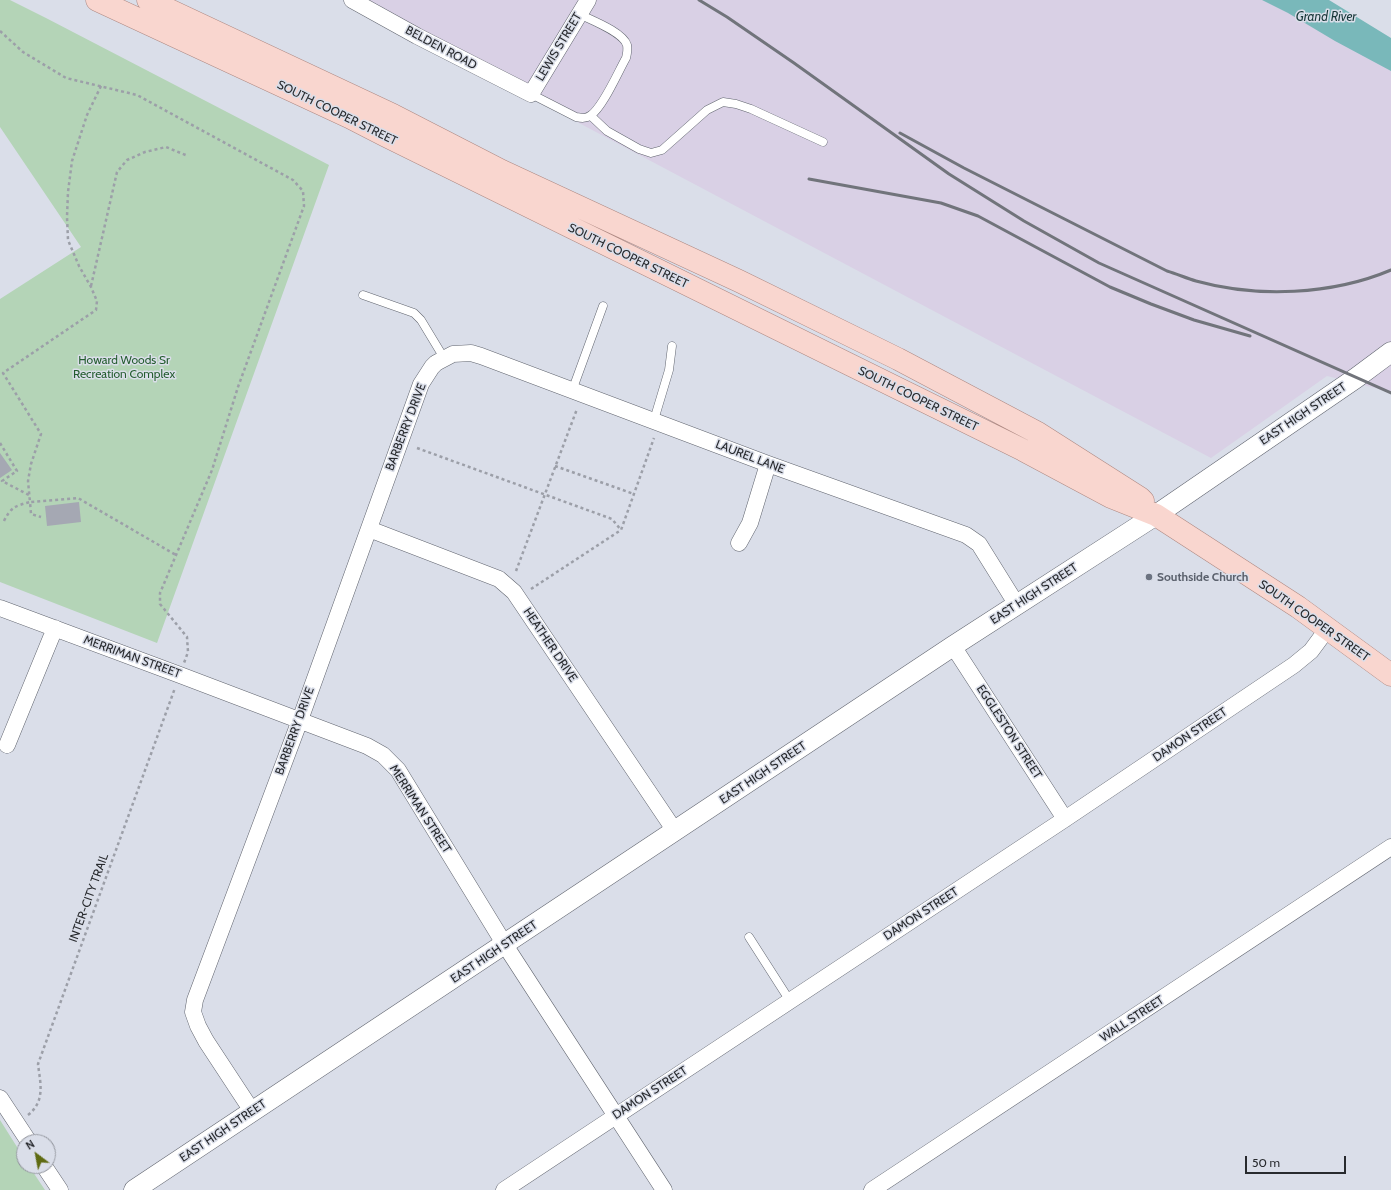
<!DOCTYPE html>
<html>
<head>
<meta charset="utf-8">
<style>
  body { margin:0 }
  #map { position:relative; width:1391px; height:1190px; overflow:hidden; background:#dadee9; font-family:Cabin,sans-serif }
  canvas { display:block }
  .north { position:absolute; left:16px; top:1134px; width:40px; height:40px; box-sizing:border-box; background:#dadee9; border:1px solid #93969e; border-radius:50%; rotate:328deg; font-size:11px; font-weight:700; line-height:16px; text-align:center; color:#282a2e }
  .north::after { content:''; display:block; margin:auto; width:14px; height:18px; background:#5f6b12; clip-path:polygon(50% 0,100% 100%,50% 72%,0 100%) }
  .scale { position:absolute; left:1245px; top:1156px; width:101px; height:18px; box-sizing:border-box; border:2px solid #282a2e; border-top:0; padding-left:5px; font-size:12px; line-height:14px; white-space:nowrap; color:#282a2e; -webkit-text-stroke:3px #dadee9; paint-order:stroke }
</style>
</head>
<body>
<div id="map">
<canvas width="1391" height="1190"></canvas>
<div class="north">N</div>
<div class="scale">50 m</div>
</div>
<script>
const ctx = document.querySelector('canvas').getContext('2d');
ctx.lineJoin = 'round';
function fill(path, color) { ctx.fillStyle = color; ctx.fill(path, 'evenodd'); }
function trace(path, color, width, dash) { ctx.strokeStyle = color; ctx.lineWidth = width; ctx.lineCap = dash ? 'butt' : 'round'; ctx.setLineDash(dash || []); ctx.stroke(path); }
function drawText(font, color, halo, rows, align = 'center') {
  ctx.font = font + ' Cabin,sans-serif'; ctx.lineWidth = 3; ctx.setLineDash([]); ctx.textBaseline = 'middle'; ctx.strokeStyle = halo; ctx.fillStyle = color; for (const [text, x, y, turn = 0] of rows) {
    ctx.save(); ctx.translate(x, y); ctx.rotate((+turn || 0) * Math.PI / 180); ctx.textAlign = isNaN(turn) ? turn : align; if (halo) ctx.strokeText(text, 0, 0); ctx.fillText(text, 0, 0); ctx.restore();
  }
}
fill(new Path2D(`
  M347 0H1271L1391 64V392L1327 376 1211 458Z`), '#d9d0e5');
fill(new Path2D(`
  M0 0H10L46 18 329 165 157 643 0 582V299L81 247 0 127Z
  M0 1120 24 1158V1166H29L45 1190H0Z`), '#b4d4b7');
fill(new Path2D(`
  M1262 0H1329L1391 38V71L1335 41 1288 13Z`), '#79b8ba');
fill(new Path2D(`
  M0 453 12 470 0 478Z
  M79 502 81 522 47 526 45 506Z`), '#a5a8b3');
const service = new Path2D(`
  M531 94 576 117C581 118 586 119 591 115 603 107 618 72 626 58 627 54 628 50 627 45 623 32 591 20 579 14
  M591 116 607 131 639 149 651 153 662 150 707 110 723 102 736 104 751 109 823 142
  M363 295 414 313 421 320 444 358
  M572 391 603 306
  M654 420 669 370 672 346
  M749 937 790 1001`);
const minor = new Path2D(`
  M352 0 417 36 531 94 588 0
  M369 529 499 579 514 592 675 831
  M739 543 750 523 768 464
  M0 608 180 675 367 746 383 755 398 770 505 945 664 1190
  M953 646 1065 819
  M7 745 55 628
  M0 1098 29 1142
  M252 1111 206 1041 198 1026 193 1012 195 1000 300 720 421 384 432 367 436 363 453 354 471 353 481 356 768 464 966 535 979 544 1017 605
  M44 1166 60 1190
  M504 1190 1065 819 1294 665 1311 651 1328 628
  M872 1190 1391 847`);
const tertiary = new Path2D(`
  M134 1190 953 646 1156 515 1356 378 1391 352`);
const primary = new Path2D(`
  M97 0 349 117 386 136 1023 450 1111 497 1156 515 1298 607 1391 675
  M148 0 393 115 502 171 739 281 898 359 1038 433 1140 498 1143 501`);
trace(service, '#61656f', 9);
trace(minor, '#61656f', 17);
trace(tertiary, '#61656f', 21);
trace(primary, '#ad8882', 23);
trace(new Path2D(`
  M0 31 23 52 66 78 137 95 293 180 303 191 304 206 238 387 212 470 160 593V604L187 637 188 652 184 663
  M101 86 87 115 72 161 68 192 67 217 68 240 79 266 91 287 97 301 96 310 3 373 41 434 31 464 28 481 30 502 78 498 176 555
  M91 286 117 172 127 160 145 152 166 147 188 156
  M0 443 17 471 2 481 29 495
  M417 448 612 519 621 530
  M555 466 634 494
  M4 521C11 507 15 506 30 502L31 514 41 517
  M516 571 577 409
  M531 589 621 530 654 438
  M28 1115C46 1101 40 1082 38 1064L175 688`), '#9c9fa8', 2.5, [3, 3]);
trace(service, '#fff', 8);
trace(minor, '#fff', 16);
trace(tertiary, '#fff', 20);
trace(primary, '#f9d6cf', 22);
trace(new Path2D(`
  M699 0 727 17 794 63 949 174 1024 221 1099 263 1391 393
  M900 133 964 168 1167 271C1177 274 1186 278 1196 281 1257 298 1332 295 1391 270
  M809 179 941 203 978 216 1110 287 1151 304 1194 320 1250 336`), '#71747b', 3);
for (const [x, y, r, color] of [
  [1149,577,4,"#6b7280"]
]) { const dot = new Path2D(); dot.arc(x, y, r, 0, 2 * Math.PI); ctx.fillStyle = color; ctx.fill(dot); trace(dot, '#dadee9', 1.5); }
drawText('12px', '#282a2e', '#dadee9', [
  ["LEWIS STREET",559,47,-59],
  ["BELDEN ROAD",441,48,28],
  ["SOUTH COOPER STREET",337,113,26],
  ["SOUTH COOPER STREET",628,256,26],
  ["SOUTH COOPER STREET",918,399,26],
  ["EAST HIGH STREET",1303,414,-34],
  ["BARBERRY DRIVE",406,427,-69],
  ["LAUREL LANE",750,457,21],
  ["EAST HIGH STREET",1034,594,-33],
  ["SOUTH COOPER STREET",1314,621,35],
  ["HEATHER DRIVE",550,645,56],
  ["MERRIMAN STREET",132,657,20],
  ["BARBERRY DRIVE",295,731,-70],
  ["EGGLESTON STREET",1009,732,57],
  ["DAMON STREET",1190,735,-34],
  ["EAST HIGH STREET",763,773,-34],
  ["MERRIMAN STREET",420,809,57],
  ["INTER-CITY TRAIL",89,898,-70],
  ["DAMON STREET",921,914,-33],
  ["EAST HIGH STREET",494,952,-34],
  ["WALL STREET",1132,1019,-33],
  ["DAMON STREET",650,1093,-33],
  ["EAST HIGH STREET",223,1131,-34]
]);
drawText('12px', '#245d2f', '#dadee9', [
  ["Howard Woods Sr",124,360],
  ["Recreation Complex",124,374]
]);
drawText('bold 12px', '#5b616d', '#dadee9', [
  ["Southside Church",1157,577]
], 'left');
drawText('italic 13px', '#183839', '#dadee9', [
  ["Grand River",1326,17]
]);
</script>
</body>
</html>
